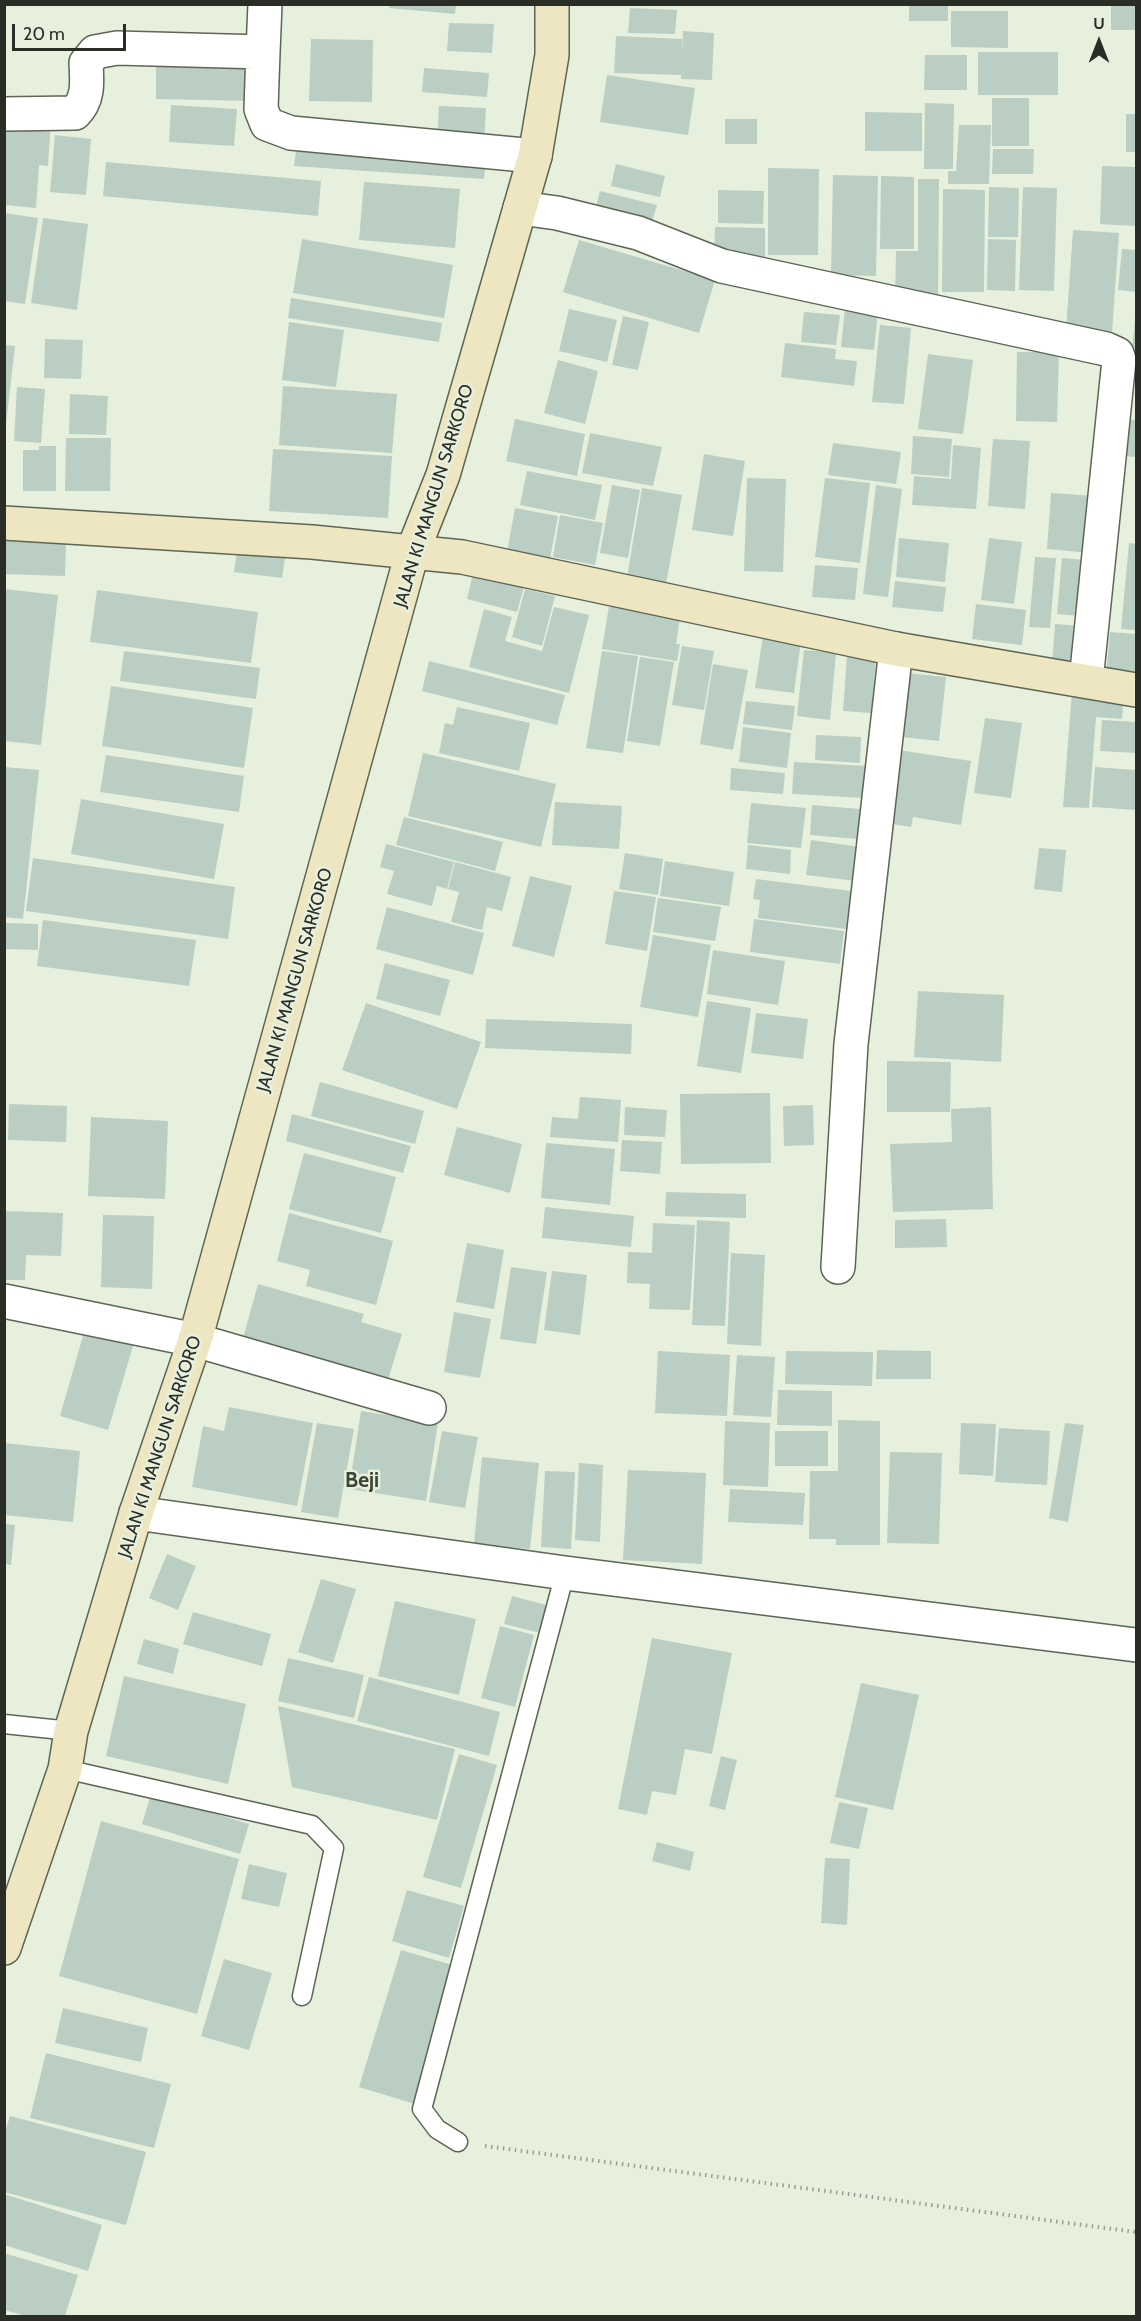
<!DOCTYPE html>
<html>
<head>
<meta charset="utf-8">
<style>
  body { margin:0 }
  #map { position:relative; width:1141px; height:2321px; overflow:hidden; background:#e7f0dd; font-family:Cabin,sans-serif }
  canvas { display:block }
  .frame { position:absolute; inset:0; border:6px solid #2a2d26; pointer-events:none }
  .north { position:absolute; left:1069px; top:12px; width:60px; height:60px; -webkit-text-stroke:4px #e7f0dd; paint-order:stroke; rotate:0deg; font-size:16px; font-weight:700; line-height:24px; text-align:center; color:#2a2d26 }
  .north::after { content:''; display:block; margin:auto; width:21px; height:27px; background:#2a2d26; clip-path:polygon(50% 0,100% 100%,50% 72%,0 100%) }
  .scale { position:absolute; left:12px; top:24px; width:114px; height:27px; box-sizing:border-box; border:3px solid #2a2d26; border-top:0; padding-left:8px; font-size:18px; line-height:21px; white-space:nowrap; color:#2a2d26; -webkit-text-stroke:4px #e7f0dd; paint-order:stroke }
</style>
</head>
<body>
<div id="map">
<canvas width="1141" height="2321"></canvas>
<div class="frame"></div>
<div class="north">U</div>
<div class="scale">20 m</div>
</div>
<script>
const ctx = document.querySelector('canvas').getContext('2d');
ctx.lineJoin = 'round';
function fill(path, color) { ctx.fillStyle = color; ctx.fill(path, 'evenodd'); }
function trace(path, color, width, dash) { ctx.strokeStyle = color; ctx.lineWidth = width; ctx.lineCap = dash ? 'butt' : 'round'; ctx.setLineDash(dash || []); ctx.stroke(path); }
function drawText(font, color, halo, rows, align = 'center') {
  ctx.font = font + ' Cabin,sans-serif'; ctx.lineWidth = 5; ctx.setLineDash([]); ctx.textBaseline = 'middle'; ctx.strokeStyle = halo; ctx.fillStyle = color; for (const [text, x, y, turn = 0] of rows) {
    ctx.save(); ctx.translate(x, y); ctx.rotate((+turn || 0) * Math.PI / 180); ctx.textAlign = isNaN(turn) ? turn : align; if (halo) ctx.strokeText(text, 0, 0); ctx.fillText(text, 0, 0); ctx.restore();
  }
}
fill(new Path2D(`
  M390 4H456L455 14 389 8Z
  M909 4H948V21H909Z
  M1111 4H1136V30H1111Z
  M630 8 677 10 675 34 628 33Z
  M951 11H1008V48L951 47Z
  M449 23 494 24 492 53 447 51Z
  M683 31 714 33 712 80 681 79V75L614 73 616 36 682 39V56Z
  M311 39 373 40 372 102 309 101Z
  M978 52H1058V95H978Z
  M925 55H967V90H924Z
  M156 60 253 63 252 101 156 99Z
  M424 68 489 73 487 97 422 92Z
  M607 75 695 88 688 135 600 122Z
  M992 98H1029V146H992Z
  M925 103 954 104 953 169H924Z
  M171 105 237 109 234 146 169 142Z
  M439 106 486 108 484 143 437 141Z
  M865 112 922 113V151H865Z
  M1126 114H1136V152H1126Z
  M6 117 51 120 48 166 39 165 36 208 4 205Z
  M725 119H757V144H725Z
  M959 125H991L989 184H948V171H956Z
  M55 135 91 139 86 195 50 192Z
  M297 143 486 157 484 179 294 166Z
  M993 149H1034L1033 174H992Z
  M106 162 321 181 318 216 103 196Z
  M616 164 665 176 660 197 611 186Z
  M1102 166 1136 167V226L1100 224Z
  M768 168 819 169 818 255H768Z
  M833 175 878 176 876 276 831 275Z
  M881 176 914 177V249H880Z
  M918 179H939L938 300 895 299 896 251H918Z
  M364 182 460 189 455 248 359 240Z
  M989 187 1019 188 1018 237H988Z
  M1023 187 1057 188 1054 291 1019 290Z
  M943 189 985 190 984 292H942Z
  M718 190 764 191 763 224 718 223Z
  M600 191 657 205 650 228 594 214Z
  M4 213 38 218 25 304 4 301Z
  M43 218 88 224 77 310 31 303Z
  M715 227 765 228V262L714 261Z
  M1073 230 1119 233 1112 333 1066 330Z
  M302 239 453 265 444 318 293 293Z
  M988 239 1016 240 1015 291 987 290Z
  M579 240 715 280 699 333 563 292Z
  M1122 249 1136 250V292L1118 290Z
  M291 298 442 323 439 342 288 318Z
  M845 308 878 312 874 350 841 347Z
  M569 309 617 320 607 362 559 351Z
  M804 312 840 315 836 345 801 342Z
  M623 316 649 322 638 370 612 365Z
  M1135 318H1136V350H1132Z
  M289 322 344 330 336 387 282 380Z
  M880 325 911 328 904 404 872 402Z
  M45 339 83 340 81 379 44 378Z
  M785 343 836 349 835 359 857 361 854 386 781 377Z
  M4 345 15 346 6 424H4Z
  M1017 352H1059L1057 422 1016 421Z
  M928 354 973 360 963 434 918 429Z
  M558 360 598 371 585 424 544 413Z
  M283 386 397 394 392 453 279 445Z
  M17 387 45 389 41 443 14 441Z
  M70 394 108 396 106 435 69 434Z
  M515 419 585 434 577 476 506 461Z
  M1123 419 1136 420V457L1122 456Z
  M590 433 662 447 653 486 582 473Z
  M913 436 952 439 949 477 911 474Z
  M66 438H111L110 491H65Z
  M993 439 1030 441 1025 509 988 506Z
  M833 443 901 452 896 484 828 475Z
  M953 445 981 448 976 509 912 505 914 476 951 479Z
  M39 446H56V491H23V450H39Z
  M273 449 392 456 388 518 269 511Z
  M704 454 745 461 733 536 692 530Z
  M527 471 602 485 595 520 520 505Z
  M747 478 786 479 783 572 744 571Z
  M825 478 870 483 860 563 815 557Z
  M612 485 640 490 628 558 600 553Z
  M876 485 902 489 888 597 863 594Z
  M642 488 682 495 666 584 627 577Z
  M1051 493 1095 496 1091 553 1047 549Z
  M515 508 558 516 550 559 507 552Z
  M560 515 603 523 595 565 553 557Z
  M899 538 949 543 945 582 896 577Z
  M989 538 1022 542 1014 604 981 600Z
  M4 539 66 542 65 576 4 574Z
  M1129 543 1136 544V630L1121 629Z
  M238 545 286 551 282 578 234 572Z
  M1035 557 1056 558 1050 628 1029 627Z
  M1062 558 1085 560 1081 616 1057 614Z
  M475 565 526 579 517 612 467 599Z
  M815 565 858 568 855 600 812 597Z
  M895 581 946 587 943 612 892 607Z
  M5 589 58 595 41 745 5 741Z
  M525 589 555 596 542 646 512 637Z
  M97 590 258 612 251 663 90 642Z
  M976 604 1026 610 1022 645 972 639Z
  M609 606 680 617 676 644H680L677 661 602 649Z
  M554 607 589 615 569 693 469 667 484 609 512 617 505 641 542 651Z
  M1055 624 1080 626 1077 667 1052 665Z
  M1110 632 1136 634V680L1106 677Z
  M763 636 801 641 794 693 755 688Z
  M682 646 714 651 704 710 672 705Z
  M804 650 836 653 830 720 797 716Z
  M124 651 260 668 256 699 120 681Z
  M602 651 638 656 623 753 586 748Z
  M847 656 876 659 871 713 843 711Z
  M640 657 674 662 660 746 627 741Z
  M429 661 565 695 557 725 422 691Z
  M713 664 748 670 733 750 700 744Z
  M907 673 946 677 939 741 901 737Z
  M111 686 253 708 244 768 102 746Z
  M1072 692 1124 696 1122 719 1096 717 1089 808 1063 807Z
  M746 701 795 706 792 730 743 724Z
  M457 707 530 723 519 771 439 753 445 723 453 725Z
  M985 718 1022 723 1011 798 974 793Z
  M1102 720 1136 722V753L1100 751Z
  M743 727 791 733 787 768 739 762Z
  M816 735 861 737 860 763 815 760Z
  M898 750 971 761 961 825 913 817 911 827 886 823Z
  M423 753 556 784 541 847 408 816Z
  M106 755 244 776 239 812 100 792Z
  M794 762 867 766 865 798 792 794Z
  M4 767 39 770 23 919 4 917Z
  M1095 767 1136 770V810L1092 807Z
  M731 768 785 773 783 794 730 790Z
  M81 799 224 824 214 879 71 854Z
  M555 802 622 806 619 849 552 845Z
  M751 803 806 808 801 848 747 843Z
  M812 805 860 809 858 839 810 835Z
  M404 817 503 842 495 871 396 845Z
  M811 840 860 847 856 881 806 875Z
  M386 844 454 862 447 889 437 886 432 906 387 894 394 871 380 867Z
  M748 845 791 850 790 874 746 869Z
  M1039 848 1066 850 1062 892 1034 889Z
  M625 853 663 859 658 895 619 889Z
  M33 858 235 887 228 939 26 911Z
  M665 861 734 872 729 906 660 896Z
  M455 862 511 877 502 911 487 907 482 930 451 922 459 892 448 889Z
  M530 876 572 886 554 957 512 946Z
  M756 879 851 891 846 929 758 918 760 900 753 899Z
  M614 891 656 897 647 951 605 944Z
  M658 898 721 907 715 941 653 932Z
  M387 907 484 933 473 975 376 949Z
  M754 919 844 931 840 964 750 952Z
  M43 920 196 940 189 986 37 966Z
  M4 923 38 924V950L4 949Z
  M653 935 711 945 698 1017 640 1007Z
  M713 950 785 961 778 1005 707 994Z
  M385 963 450 980 440 1016 376 999Z
  M918 991 1004 995 1001 1062 914 1057Z
  M707 1001 751 1008 741 1073 697 1066Z
  M366 1003 481 1042 457 1109 342 1070Z
  M756 1013 808 1019 803 1059 751 1053Z
  M486 1019 632 1024 631 1054 485 1048Z
  M887 1061 951 1062 950 1112H887Z
  M320 1082 424 1111 415 1144 311 1116Z
  M770 1093 771 1163 681 1164 680 1094Z
  M580 1097 621 1100 618 1142 550 1137 552 1117 578 1119Z
  M9 1104 67 1106 66 1142 8 1140Z
  M813 1105 814 1145 784 1146 783 1106Z
  M625 1107 667 1110 665 1137 624 1135Z
  M991 1107 993 1209 893 1212 890 1144 952 1142 951 1109Z
  M292 1114 411 1146 403 1173 286 1141Z
  M91 1117 168 1121 165 1199 88 1196Z
  M457 1127 522 1144 510 1193 444 1175Z
  M622 1140 662 1142 660 1174 620 1171Z
  M546 1143 615 1149 610 1205 541 1198Z
  M304 1153 396 1177 381 1233 289 1209Z
  M666 1192 746 1194V1218L665 1216Z
  M545 1207 634 1216 631 1247 542 1238Z
  M4 1211 63 1213 61 1256 26 1255 25 1280H4Z
  M289 1213 393 1241 376 1305 306 1286 310 1270 277 1261Z
  M103 1215 154 1216 152 1289 101 1287Z
  M946 1219 947 1247 895 1248V1220Z
  M697 1220 730 1222 725 1326 692 1325Z
  M653 1223 695 1225 690 1310 649 1309 650 1284 627 1283 628 1252 652 1253Z
  M467 1243 504 1250 494 1309 456 1302Z
  M731 1253 765 1255 761 1346 727 1344Z
  M511 1267 547 1272 536 1344 500 1339Z
  M552 1271 587 1275 580 1335 544 1330Z
  M258 1284 364 1314 361 1322 402 1334 387 1383 242 1342Z
  M454 1312 491 1319 480 1378 444 1372Z
  M87 1322 136 1336 108 1430 60 1416Z
  M877 1350 931 1351V1379H876Z
  M658 1351 730 1355 727 1416 655 1413Z
  M786 1351 873 1352 872 1386 785 1384Z
  M737 1355 775 1357 771 1417 733 1415Z
  M778 1390 832 1391V1426L777 1425Z
  M229 1407 313 1423 297 1506 192 1487 203 1426 224 1431Z
  M361 1411 438 1423 426 1501 349 1489Z
  M838 1420 880 1421V1545H836V1539H809L810 1471H838Z
  M725 1421 770 1423 768 1487 723 1485Z
  M317 1423 354 1429 338 1518 301 1512Z
  M961 1423 996 1424 993 1476 959 1474Z
  M1065 1423 1084 1425 1068 1522 1049 1518Z
  M999 1428 1050 1431 1047 1485 995 1482Z
  M442 1431 478 1437 465 1508 429 1502Z
  M775 1431H828V1466H775Z
  M4 1443 80 1451 73 1522 4 1515Z
  M890 1452 942 1453 939 1544 887 1543Z
  M482 1457 539 1463 530 1549 474 1544Z
  M579 1463 603 1465 600 1542 575 1540Z
  M628 1470 706 1473 702 1564 623 1560Z
  M545 1471 575 1472 571 1549 541 1547Z
  M730 1489 805 1493 803 1525 728 1522Z
  M4 1524 15 1525 11 1565 4 1564Z
  M167 1554 196 1566 178 1610 149 1598Z
  M321 1579 356 1589 333 1663 298 1652Z
  M512 1596 550 1606 544 1634 504 1624Z
  M395 1601 476 1619 459 1695 378 1676Z
  M193 1612 271 1634 262 1666 183 1644Z
  M500 1626 534 1635 515 1707 481 1698Z
  M652 1638 732 1653 712 1754 685 1749 676 1795 652 1791 647 1815 618 1809Z
  M144 1639 179 1649 173 1674 137 1664Z
  M288 1658 364 1675 354 1718 278 1701Z
  M124 1676 246 1704 228 1784 106 1756Z
  M369 1677 500 1712 489 1756 357 1721Z
  M861 1683 919 1695 893 1810 835 1797Z
  M278 1706 455 1749 437 1820 292 1787Z
  M459 1754 497 1765 461 1888 423 1877Z
  M721 1756 737 1760 725 1810 709 1806Z
  M151 1794 249 1824 240 1854 142 1824Z
  M839 1802 868 1808 859 1849 830 1843Z
  M101 1821 239 1859 197 2014 59 1976Z
  M657 1842 694 1852 690 1871 652 1861Z
  M825 1858 850 1859 847 1925 821 1923Z
  M249 1864 287 1873 279 1907 241 1899Z
  M407 1890 464 1906 449 1958 392 1941Z
  M401 1950 456 1966 415 2104 359 2087Z
  M224 1959 272 1973 249 2050 201 2036Z
  M63 2008 148 2028 141 2062 55 2043Z
  M46 2053 171 2084 154 2148 30 2118Z
  M10 2116 146 2152 126 2225 4 2192V2135Z
  M4 2194 102 2225 88 2271 4 2245Z
  M4 2253 78 2275 65 2316H26L4 2310Z`), '#bacec3');
const lane = new Path2D(`
  M4 1724 71 1731
  M65 1769 312 1825 334 1848 302 1996
  M458 2142 437 2129 422 2109 565 1573`);
const street = new Path2D(`
  M263 52 261 109 267 124 291 133 535 156
  M4 114 75 113C89 99 87 82 86 63L95 52 117 48 263 52 265 4
  M520 208 557 213 638 233 722 266 1106 349 1117 354 1119 360 1086 681
  M838 1267 851 1044 896 649
  M4 1301 195 1340 429 1408
  M136 1513 565 1573 1136 1645`);
const secondary = new Path2D(`
  M4 523 312 542 462 557 896 649 1136 690
  M4 1948 65 1769 71 1731 136 1513 195 1340 412 553 443 475 535 156 552 55V4`);
trace(lane, '#5d6555', 21);
trace(street, '#5d6555', 36);
trace(secondary, '#5d6555', 36);
trace(new Path2D(`
  M485 2146 1136 2232`), '#979e90', 4, [1.5, 4.5]);
trace(lane, '#fff', 18);
trace(street, '#fff', 33);
trace(secondary, '#eee6c1', 33);
drawText('18px', '#2a2d26', '#e7f0dd', [
  ["JALAN KI MANGUN SARKORO",434,496,-73],
  ["JALAN KI MANGUN SARKORO",295,980,-74],
  ["JALAN KI MANGUN SARKORO",160,1447,-72]
]);
drawText('bold 21px', '#3c4434', '#e7f0dd', [
  ["Beji",362,1481]
]);
</script>
</body>
</html>
